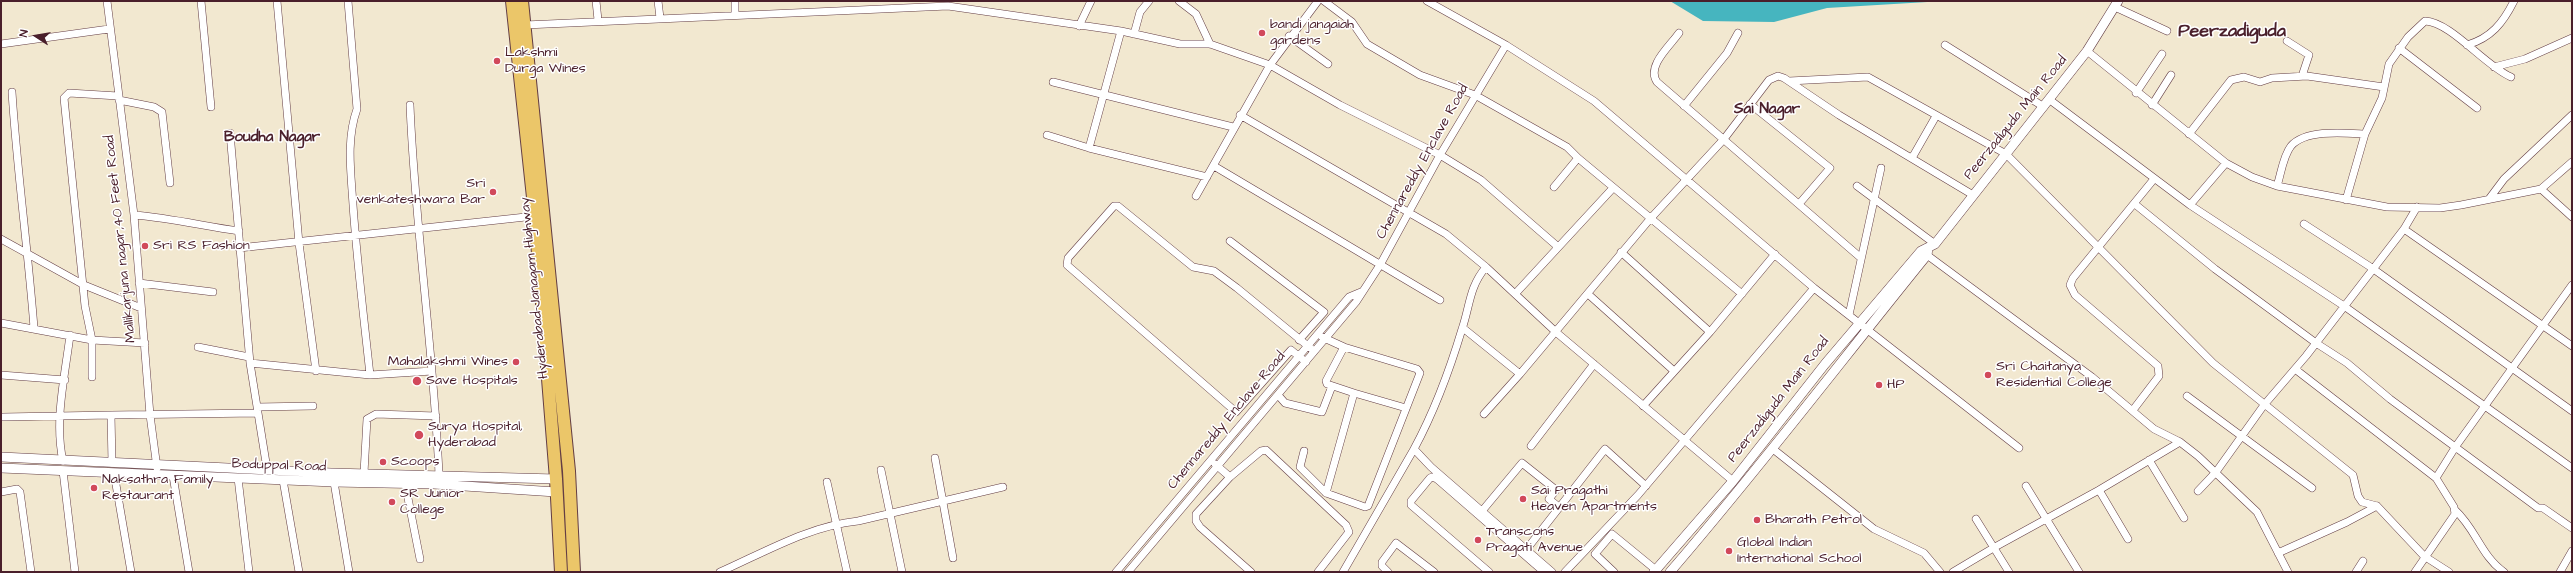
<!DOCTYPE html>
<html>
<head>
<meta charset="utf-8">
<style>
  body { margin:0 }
  #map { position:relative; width:2573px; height:573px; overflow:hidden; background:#f2e8d0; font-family:"Architects Daughter",sans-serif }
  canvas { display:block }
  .frame { position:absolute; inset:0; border:2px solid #4a1f2b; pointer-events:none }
  .north { position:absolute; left:16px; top:16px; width:40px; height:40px; -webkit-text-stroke:3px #fff; paint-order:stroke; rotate:282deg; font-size:11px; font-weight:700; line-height:16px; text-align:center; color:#4a1f2b }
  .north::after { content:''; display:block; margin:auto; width:14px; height:18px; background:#4a1f2b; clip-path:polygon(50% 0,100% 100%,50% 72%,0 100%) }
</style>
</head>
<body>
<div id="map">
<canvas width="2573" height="573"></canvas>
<div class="frame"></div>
<div class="north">N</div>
</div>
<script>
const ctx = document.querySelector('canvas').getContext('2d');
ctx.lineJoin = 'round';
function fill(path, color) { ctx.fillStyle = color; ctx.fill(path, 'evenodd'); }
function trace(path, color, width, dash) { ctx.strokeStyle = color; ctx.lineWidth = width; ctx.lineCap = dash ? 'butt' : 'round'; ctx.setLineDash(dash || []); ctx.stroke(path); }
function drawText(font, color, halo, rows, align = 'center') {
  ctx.font = font + ' "Architects Daughter",sans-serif'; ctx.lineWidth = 3; ctx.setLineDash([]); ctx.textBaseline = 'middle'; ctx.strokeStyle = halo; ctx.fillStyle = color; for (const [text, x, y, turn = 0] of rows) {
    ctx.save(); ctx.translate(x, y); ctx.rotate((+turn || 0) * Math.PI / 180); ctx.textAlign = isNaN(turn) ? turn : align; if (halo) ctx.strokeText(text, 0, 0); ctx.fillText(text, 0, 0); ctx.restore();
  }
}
fill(new Path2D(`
  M1670 1H1944L1827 8 1774 22 1703 21Z`), '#46b5bf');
const minor = new Path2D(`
  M107 1 134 215 150 415 157 468
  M201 1 211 107
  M277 1 299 243 316 371
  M348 1 357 109C346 140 351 172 353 205 357 262 364 319 370 375
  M596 1 598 20
  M658 1 660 18
  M735 1V14
  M1179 1 1196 14 1210 44
  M1324 1 1352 22 1367 44 1420 75 1475 95 1567 147 1578 158
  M1427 1 1506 45 1594 101 1814 288 2019 448
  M2115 7 2167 31
  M525 25 948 6 1121 31
  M1079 26 1091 1
  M1679 33C1670 46 1646 66 1657 82L1861 258
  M1134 34 1140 12 1149 1
  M1289 36 1328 64
  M2287 41 2309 55 2302 76
  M1 44 109 29
  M1945 45 2044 107
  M2467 45C2491 38 2503 23 2514 1
  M2399 48 2477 108
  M2087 51 2226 163 2252 177 2277 186 2387 207 2440 208 2461 205 2541 189 2572 162
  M2494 67 2525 59 2572 38
  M1789 81 1868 77 2006 154 2213 363 2353 475 2358 496 2362 502 2377 506 2424 556 2449 572
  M1053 82 1233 127
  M12 92C17 171 28 249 34 328
  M2136 93 2162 54
  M119 100 154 107 162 112 170 183
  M2050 100 2190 205 2344 306 2572 468
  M1750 104 1830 168 1799 204
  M410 105C415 229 434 352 439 475
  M2152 105 2171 75
  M1684 106 1727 53 1738 33
  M1240 115 1446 234 1486 267 1557 333 1733 481
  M230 133 250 363 267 469
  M2189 134 2231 80 2244 77 2260 82 2272 78 2307 76 2384 87
  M1047 135 1089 148 1207 177
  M1089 148 1121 31 1180 44H1210L1270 65 1340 105 1440 155 1481 180 1557 246
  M1912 158 1936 116
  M1214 166 1440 300
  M1857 186 1935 244
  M2277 186C2281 174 2283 156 2291 146 2306 129 2345 133 2365 134L2382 98 2389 64 2408 37 2425 21C2451 22 2485 66 2511 77
  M1554 187 1578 158 1742 294
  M2541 189 2572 217
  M1196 196 1270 65 1318 1
  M2489 199 2504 179 2572 115
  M2346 200 2365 134
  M2136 205 2215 269 2316 343 2347 363 2390 399 2538 508H2543L2572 528
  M2190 205 2226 163
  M134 215C170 218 204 226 239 231
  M2304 224 2372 268 2572 411
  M2404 229 2572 346
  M1 239 84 285 141 308
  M1230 241 1324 312 1299 340
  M239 248 535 216
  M1621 252 1710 332
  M1927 255 2092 377 2154 429 2180 442 2198 456 2257 512 2288 572
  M1486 267C1469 287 1470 306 1462 329 1450 369 1434 412 1414 449L1431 467 1552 572
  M139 283 213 292
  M1515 294 1613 188
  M1588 294 1674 371
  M1849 315 1881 168
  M1 323 92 340 145 343
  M1463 328 1520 374 1650 219 1724 139 1769 80 1778 76 1784 78 1839 115 1973 195
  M198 347 249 357
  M1306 362 1291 350 1236 412 1067 265 1068 258 1114 206H1118L1193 267 1214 271 1237 288 1314 351
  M250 363 370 375 432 371
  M2295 369 2436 478
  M1 375 65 380
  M92 377V340L85 306 64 98 69 93 118 96
  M1354 393 1406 408
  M1278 395 1285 403 1322 412 1332 386
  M2187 396 2312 488
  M1643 406 1710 332 1775 254
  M257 407 313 406
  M2133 410 2159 376 2158 366 2075 295 2070 285 2073 278 2154 179
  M1484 414 1520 374
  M111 415 258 413
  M3 417 111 415 112 463
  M1531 446 1594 364
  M1773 449 1874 529 1924 553 1940 572
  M1304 451 1300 467 1326 493 1354 393 1327 384 1326 381 1344 347 1322 337
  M935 458 953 558
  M2149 460 2184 518
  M63 461C54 421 65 376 70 335
  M1215 464 1230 477
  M881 470 902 572
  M63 471 75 572
  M114 473 131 572
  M364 473 367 419 376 414 436 416
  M173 476 189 572
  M238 478 249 572
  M283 480 299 572
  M334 482 349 572
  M827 482 847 572
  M405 483 420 559
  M2026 486 2079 572
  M2099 490 2128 539
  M2198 491 2216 472 2264 405 2306 356 2404 229 2417 207
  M1 492 17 489 20 492 31 572
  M1326 493 1365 507 1368 506 1420 373 1417 369 1344 347
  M2455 510C2476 529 2481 556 2504 572
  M1482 511 1522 463 1556 490 1549 499 1559 507
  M1976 519 2009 572
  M1526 550 1605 449 1646 486
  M2278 553 2347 522 2377 506
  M720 572C765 552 809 526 858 521L1003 487
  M1116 572 1349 297 1361 292
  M1128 572 1356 302 1380 265 1440 155 1506 45
  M1251 572 1200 527 1196 521V514L1230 477 1261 451 1266 450 1346 525 1349 532 1318 572
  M1343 572 1414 449
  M1388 572 1382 566V562L1396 543 1434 572
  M1489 572 1411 505V501L1430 478 1432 477 1437 479 1544 572
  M1565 572 1638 495 1814 288
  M1614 572 1595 554 1612 534 1656 570
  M1953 572 1995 547 2099 490 2180 442
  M2356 572 2363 561
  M2415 572 2455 514 2454 507 2436 478 2456 446 2572 285
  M2560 572 2572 551`);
const tertiary = new Path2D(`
  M1 457 331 473 556 479
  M1 468 334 482 434 484 556 492
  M1654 572 1733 481 1825 364 1921 251 1935 244 2087 51 2118 1
  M1670 572C1759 469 1841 361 1927 255L1928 248`);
const trunk = new Path2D(`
  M512 1 535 216 556 479 561 572
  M522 1 569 471 574 572`);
trace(minor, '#633d44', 8);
trace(tertiary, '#633d44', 10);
trace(trunk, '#633d44', 14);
trace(minor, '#fff', 7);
trace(tertiary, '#fff', 9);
trace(trunk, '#ebc669', 12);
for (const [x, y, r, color] of [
  [1262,33,4,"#d1495b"],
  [497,61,4,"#d1495b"],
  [493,192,4,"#d1495b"],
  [145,246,4,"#d1495b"],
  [516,362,4,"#d1495b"],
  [1988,375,4,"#d1495b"],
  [417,381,5,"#d1495b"],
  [1879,385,4,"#d1495b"],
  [419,435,5,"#d1495b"],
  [383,462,4,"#d1495b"],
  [94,488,4,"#d1495b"],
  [1523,499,4,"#d1495b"],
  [392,502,4,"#d1495b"],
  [1757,520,4,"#d1495b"],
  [1478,540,4,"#d1495b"],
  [1729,551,4,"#d1495b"]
]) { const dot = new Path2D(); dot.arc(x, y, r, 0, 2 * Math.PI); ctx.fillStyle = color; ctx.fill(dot); trace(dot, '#fff', 1.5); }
drawText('14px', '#4a1f2b', '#fff', [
  ["bandi jangaiah",1270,25],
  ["gardens",1270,41],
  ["Lakshmi",505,53],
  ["Durga Wines",505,69],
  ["Sri",485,184,"right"],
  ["venkateshwara Bar",485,200,"right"],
  ["Sri RS Fashion",153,246],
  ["Mahalakshmi Wines",508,362,"right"],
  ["Sri Chaitanya",1996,367],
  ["Residential College",1996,383],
  ["Save Hospitals",426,381],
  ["HP",1887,385],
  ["Surya Hospital,",428,427],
  ["Hyderabad",428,443],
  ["Scoops",391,462],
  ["Naksathra Family",102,480],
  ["Restaurant",102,496],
  ["Sai Pragathi",1531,491],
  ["Heaven Apartments",1531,507],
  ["SR Junior",400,494],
  ["College",400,510],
  ["Bharath Petrol",1765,520],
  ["Transcons",1486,532],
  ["Pragati Avenue",1486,548],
  ["Global Indian",1737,543],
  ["International School",1737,559]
], 'left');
drawText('14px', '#4a1f2b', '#fff', [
  ["Peerzadiguda Main Road",2016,118,-51],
  ["Chennareddy Enclave Road",1423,162,-61],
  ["Mallikarjuna nagar,40 Feet Road",121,239,-96],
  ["Hyderabad-Janagam Highway",535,288,-96],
  ["Peerzadiguda Main Road",1779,400,-52],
  ["Chennareddy Enclave Road",1227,421,-50],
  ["Boduppal Road",279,466,2]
]);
drawText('bold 15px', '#4a1f2b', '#fff', [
  ["Sai Nagar",1767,110],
  ["Boudha Nagar",272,138]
]);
drawText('bold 18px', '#4a1f2b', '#fff', [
  ["Peerzadiguda",2232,32]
]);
</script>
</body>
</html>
